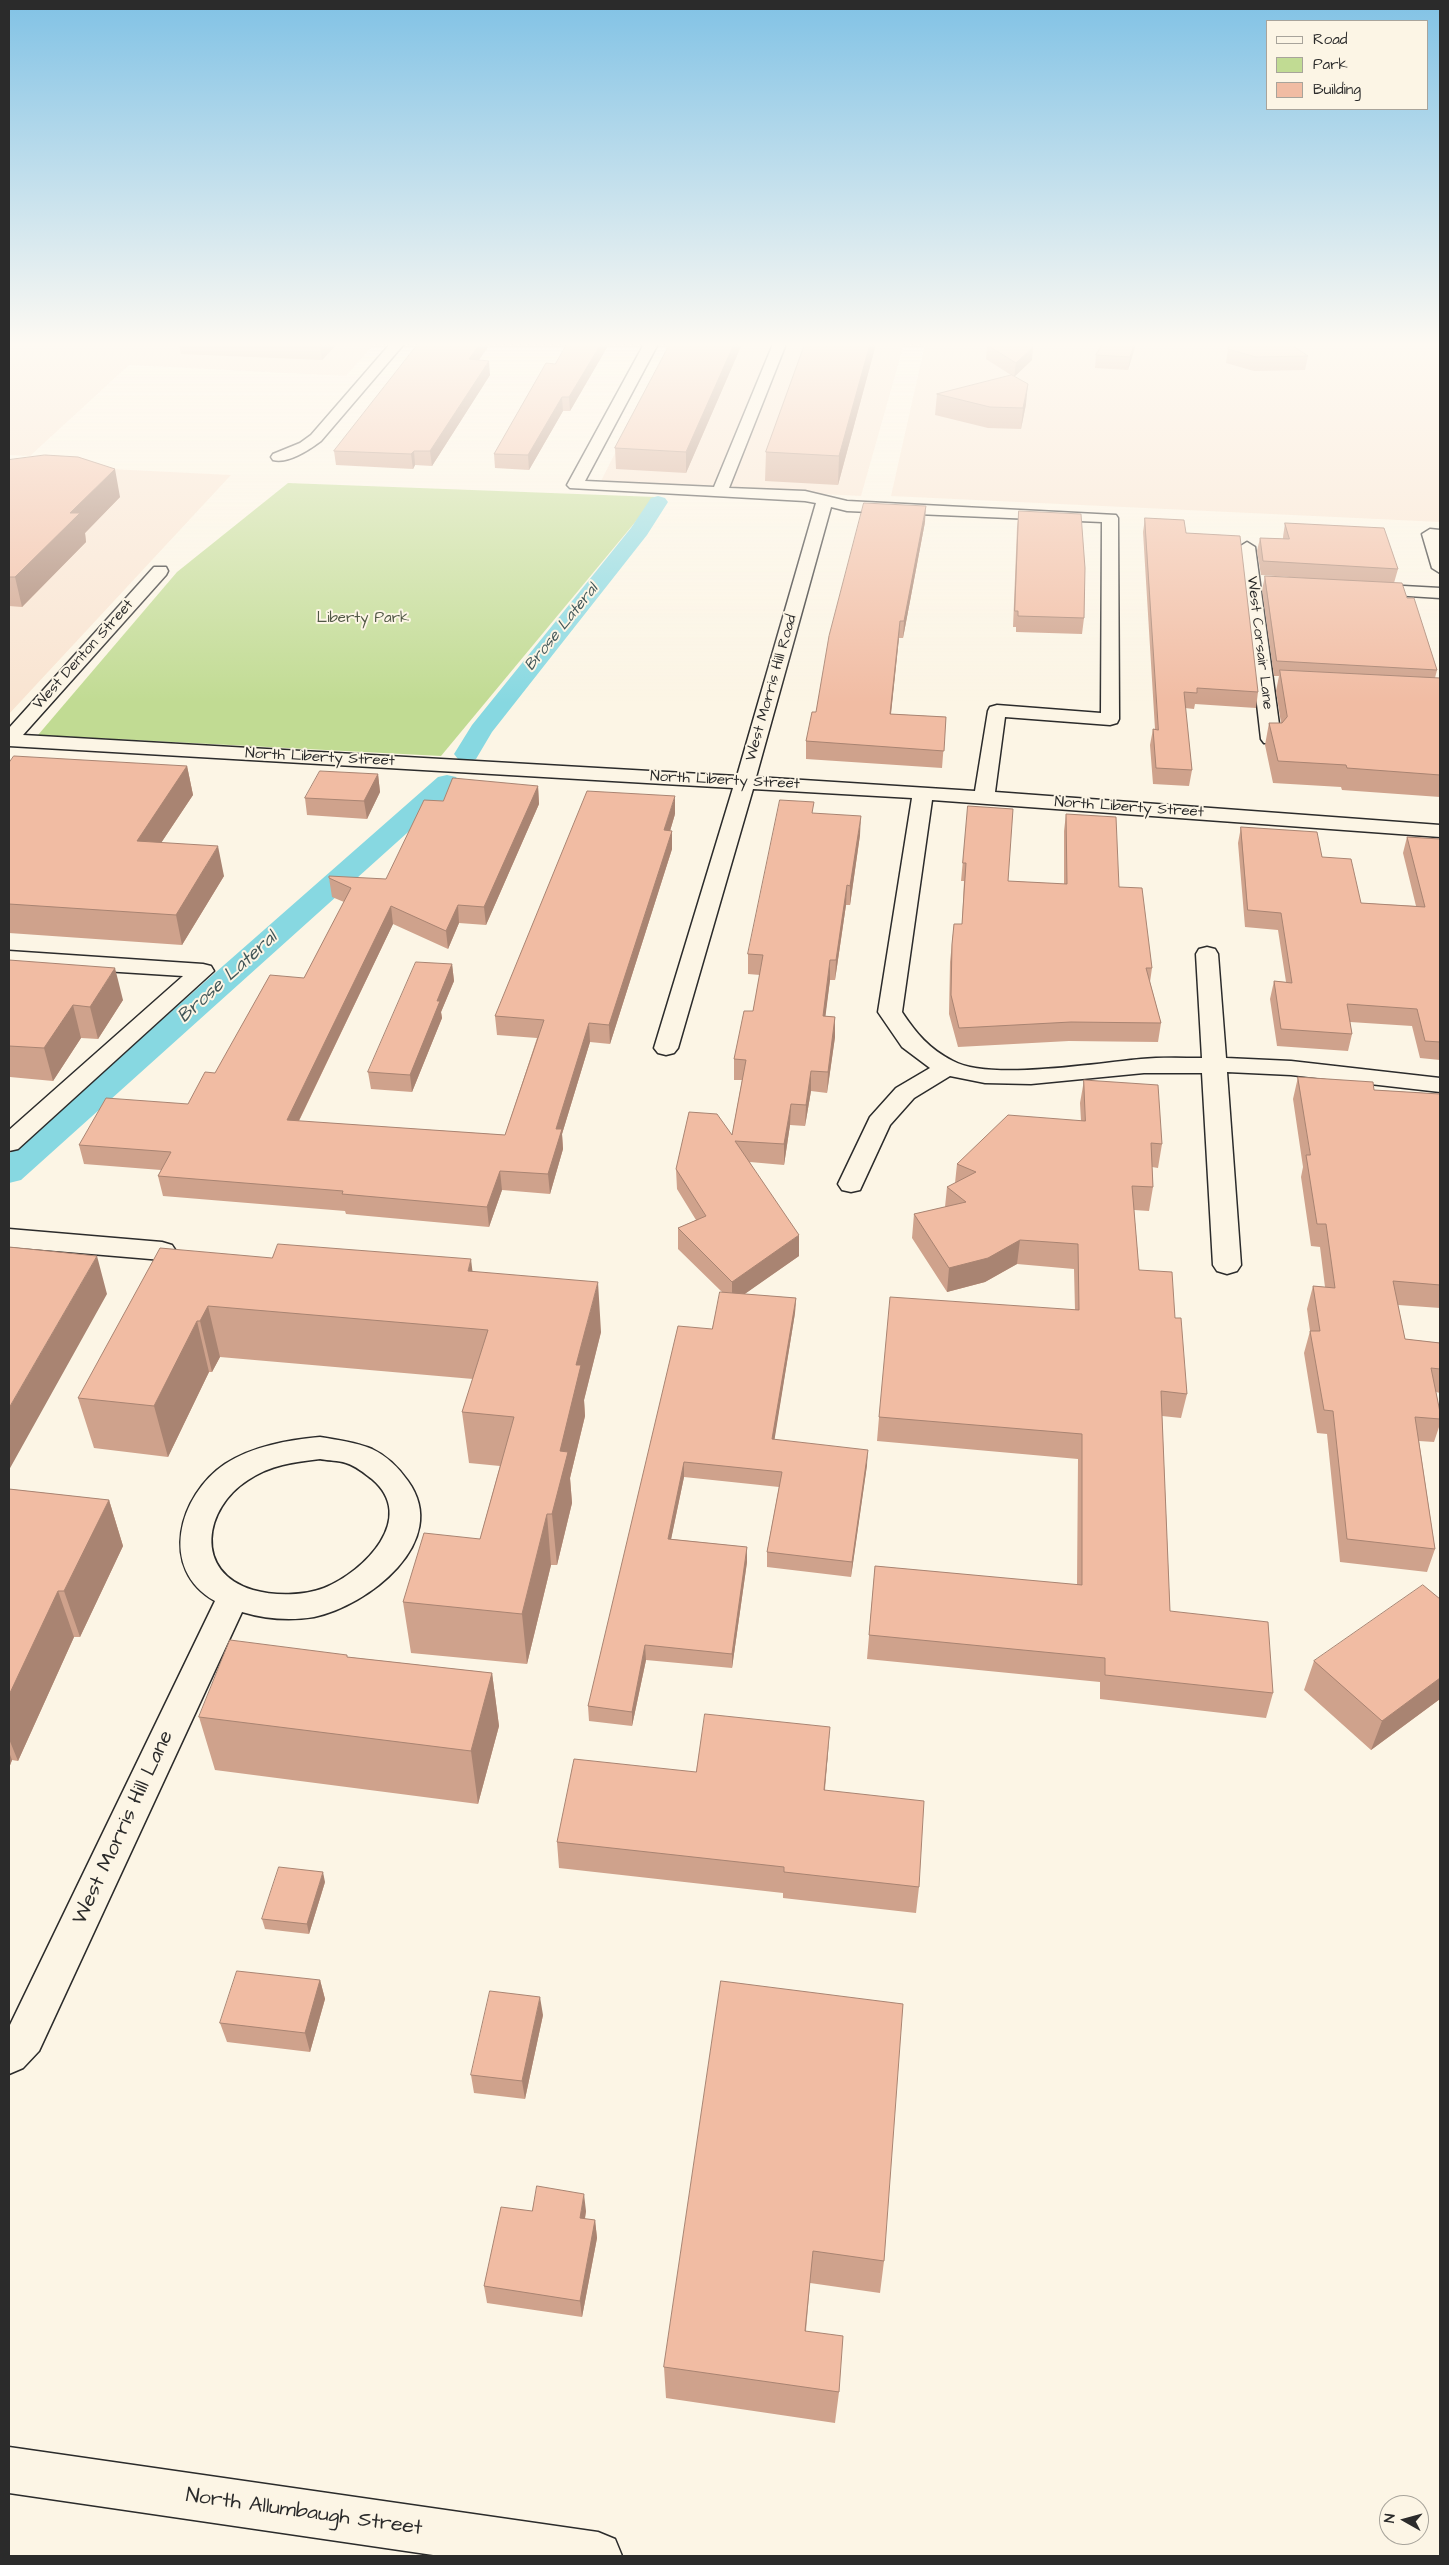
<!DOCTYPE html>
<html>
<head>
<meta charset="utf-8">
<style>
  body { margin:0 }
  #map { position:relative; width:1449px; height:2565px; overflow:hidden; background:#fcf5e5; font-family:"Architects Daughter",sans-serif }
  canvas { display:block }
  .frame { position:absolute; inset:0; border:10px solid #2b2b2b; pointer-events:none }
  .legend { position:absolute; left:1266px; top:20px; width:162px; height:90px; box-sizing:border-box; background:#fcf5e5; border:1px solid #a8a49b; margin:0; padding:6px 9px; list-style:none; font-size:15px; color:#2b2b2b }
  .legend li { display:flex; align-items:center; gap:10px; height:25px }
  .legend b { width:25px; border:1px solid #a8a49b }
  .north { position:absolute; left:1379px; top:2495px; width:50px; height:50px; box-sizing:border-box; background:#fcf5e5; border:1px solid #a8a49b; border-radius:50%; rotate:277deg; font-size:14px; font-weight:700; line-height:20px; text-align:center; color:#2b2b2b }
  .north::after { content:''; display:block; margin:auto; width:18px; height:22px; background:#2b2b2b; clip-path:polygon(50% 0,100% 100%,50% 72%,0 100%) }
</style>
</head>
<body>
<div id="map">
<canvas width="1449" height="2565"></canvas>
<div class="frame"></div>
<ul class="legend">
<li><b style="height:6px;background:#fcf5e5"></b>Road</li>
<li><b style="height:14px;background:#c1db93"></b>Park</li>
<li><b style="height:14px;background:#f1bca3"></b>Building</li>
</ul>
<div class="north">N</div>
</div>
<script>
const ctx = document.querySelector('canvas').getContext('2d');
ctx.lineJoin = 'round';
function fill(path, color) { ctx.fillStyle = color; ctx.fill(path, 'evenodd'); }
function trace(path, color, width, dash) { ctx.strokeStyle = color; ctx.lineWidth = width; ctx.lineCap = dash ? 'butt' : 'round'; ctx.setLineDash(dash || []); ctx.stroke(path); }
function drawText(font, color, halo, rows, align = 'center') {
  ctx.font = font + ' "Architects Daughter",sans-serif'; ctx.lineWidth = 4; ctx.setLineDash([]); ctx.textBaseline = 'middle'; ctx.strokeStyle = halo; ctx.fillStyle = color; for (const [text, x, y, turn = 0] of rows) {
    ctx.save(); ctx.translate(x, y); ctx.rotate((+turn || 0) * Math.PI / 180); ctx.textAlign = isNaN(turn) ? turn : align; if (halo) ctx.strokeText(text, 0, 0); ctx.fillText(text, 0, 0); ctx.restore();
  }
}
fill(new Path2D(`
  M9 344H374L346 376 129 365 30 456 9 455Z
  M670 344H904L861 496 600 483Z
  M925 344H1440V522L891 496Z
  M9 464 231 475 9 714Z`), '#f9e4d1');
fill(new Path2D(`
  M288 483 656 497 441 756 38 735 177 572Z`), '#c1db93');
fill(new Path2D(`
  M658 496 665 498 668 502 647 535 492 732 476 759 467 762 458 759 454 754 472 725 631 528 651 498Z
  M447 775 456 777 460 783 456 789 21 1180 9 1183V1154L438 777Z`), '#87d8e1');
const street = new Path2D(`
  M390 344H404L321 441C309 450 288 464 273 460L271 457 273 454 300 443 311 435Z
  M644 344H658L585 481 714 487 773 344H786L729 488 805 491 847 501 1116 515 1118 518 1119 719 1117 723 1110 725 1005 717 995 792 1440 825V837L932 800 902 1012C916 1033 929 1049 953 1061 988 1081 1098 1063 1141 1059 1161 1057 1182 1058 1202 1058L1196 954 1199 949 1207 947 1215 949 1218 954 1226 1058 1291 1061 1440 1078V1092L1291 1075 1227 1072 1241 1265 1237 1271 1227 1274 1217 1271 1213 1265 1202 1073H1144L1031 1084 985 1083 950 1076 914 1098 890 1125 860 1190 851 1192 842 1190 838 1184 870 1117 896 1088 930 1068 902 1047 878 1012 912 798 753 789 678 1048 674 1053 666 1055 658 1053 654 1048 733 788 9 746V728L154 567H166L168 571 166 575 23 735 737 776 816 503 805 501 570 488 567 485ZM831 507 847 511 1102 522 1101 713 997 705 990 707 988 711 975 791 756 777Z
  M1430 529 1440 530V573L1432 568 1422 534Z
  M1247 542 1255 547 1281 739 1278 743H1264L1261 739 1239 547Z
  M1367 584 1440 588V598L1361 593 1359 589 1361 585Z
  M9 951 203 964 211 966 214 971 18 1149 9 1151V1130L183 976 9 965Z
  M9 1229 162 1242 172 1245 176 1251 172 1257 162 1260 9 1247Z
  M320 1437C338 1440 355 1442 372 1449 387 1456 398 1467 408 1481 452 1542 367 1606 314 1617 290 1621 265 1619 242 1612L39 2051 23 2068 9 2074V2027L215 1601C158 1569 179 1495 225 1464 253 1446 288 1440 320 1437ZM320 1459C329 1461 338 1460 346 1463 356 1466 364 1473 372 1479 418 1518 364 1572 324 1588 303 1596 274 1596 253 1590 193 1572 204 1508 248 1480 270 1465 294 1462 320 1459Z
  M9 2447 598 2532 615 2539 622 2556H440L9 2493Z`);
trace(street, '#2b2b2b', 3);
fill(street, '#fcf5e5');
fill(new Path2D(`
  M179 344H337L322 360 181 354Z
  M418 344H490L479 360 490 375 432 466 415 465 413 469 336 465 334 451Z
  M567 344H609L570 411H563L529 470 495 468 494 454 555 364Z
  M670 344H742L686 473 616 469 615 448Z
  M805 344H876L838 485 765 481 766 452Z
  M1103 344H1136L1128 370 1095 368 1096 355Z
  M987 345 1032 360 1014 377 1026 404 1021 429 988 428 935 415 937 394 1014 377 986 359Z
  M1228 349 1308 356 1305 370 1254 371 1226 363Z
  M9 460 120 497 85 533 86 542 22 607 9 606Z
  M1019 511 1084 618 1082 634 1016 632V627H1013L1017 527Z
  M1145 518 1186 533 1258 692 1256 708 1195 704 1194 709 1185 708 1192 770 1189 786 1153 784 1150 745 1153 729H1155L1143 532Z
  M925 522 903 638H899L891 714 946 717 942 768 806 759V741L816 712Z
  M1285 523 1398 569 1394 583 1407 598 1437 670 1435 678H1440V797L1342 790 1341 787 1273 783 1265 745 1269 723H1281L1276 691 1279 676H1274L1262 590 1265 576 1304 578 1261 575 1257 551 1260 538 1283 539V537Z
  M9 763 187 766 193 795 161 843 224 876 182 945 9 933Z
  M378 774 380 792 367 819 307 815 305 798Z
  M538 786 539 804 486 925 459 923 448 949 393 924 299 1121 505 1135 537 1038 497 1035 495 1016 675 814 670 831H672V849L610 1044 590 1042 562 1134 563 1149 550 1194 502 1190 489 1227 346 1214 345 1211 163 1196 158 1176 161 1170 84 1164 79 1145 188 1104 215 1073 304 978 344 902 332 897 329 878 386 879 443 801Z
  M968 806 1008 881 1064 884V831L1066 814 1119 887 1152 968 1150 982 1161 1023 1158 1042 1069 1041 958 1047 949 1014 950 962 954 924H962L964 881H961Z
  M814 813 860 835 850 905H846L835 980H830L825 1016 835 1017V1037L827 1093 811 1091 805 1126 790 1125 784 1165 750 1162 799 1256 744 1294 796 1298 795 1313 774 1440 867 1465 851 1577 767 1567V1552L779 1487 684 1477 671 1539 747 1547V1562L732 1668 646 1660 632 1726 589 1721 588 1706 712 1329 722 1292 678 1249V1228L696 1220 677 1189 676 1169 732 1135 742 1080H734V1059L753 1011 760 975 748 974V954Z
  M1241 827 1322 857 1361 903 1416 906 1403 853 1407 837 1440 839V1060L1420 1058 1412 1026 1350 1022 1352 1034 1348 1051 1277 1046 1270 999 1274 981 1286 982 1278 930 1245 927 1238 843Z
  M9 960 123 1000 98 1039 81 1038 53 1081 10 1077 9 1079Z
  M452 964 454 981 441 1012 442 1018 412 1092 371 1089 368 1072Z
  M1298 1077 1374 1090 1440 1094V1310V1308L1398 1305 1405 1339 1440 1343V1393L1436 1392 1440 1412V1424L1434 1442 1419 1441 1435 1549 1427 1572 1340 1562 1327 1434 1317 1433 1304 1353 1310 1331 1307 1309 1313 1286 1325 1287 1320 1247 1311 1246 1301 1177 1303 1167 1293 1099Z
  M1084 1080 1162 1144 1158 1168 1152 1167 1153 1187 1149 1211 1134 1210 1139 1270 1175 1318 1187 1394 1181 1418 1162 1416 1170 1611 1273 1693 1266 1718 1100 1699V1682L867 1659 875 1566 1077 1585 1078 1459 877 1441 879 1417 1075 1310 1074 1269 1017 1264 985 1282 947 1292 912 1238 914 1214 945 1207 947 1187 955 1183 957 1164 1081 1121 1080 1103Z
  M272 1258 473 1271 601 1332 584 1400 585 1416 570 1478 572 1503 557 1565H551L527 1664 411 1653 403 1602 480 1539 500 1466 469 1463 462 1412 473 1379 220 1357 212 1372H209L168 1457 94 1448 78 1398Z
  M9 1489 109 1500 123 1546 80 1637H74L18 1761 12 1760 9 1768Z
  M1440 1599V1699L1371 1750 1304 1690 1314 1661Z
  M348 1657 492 1673 499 1726 478 1804 215 1770 199 1717Z
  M828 1753 825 1790 919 1887 916 1913 783 1898V1893L559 1868 557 1842 696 1772Z
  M325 1882 309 1934 265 1929 262 1919Z
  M320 1980 325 1999 310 2052 227 2042 220 2023Z
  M721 1981 884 2261 880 2293 810 2283 806 2331 839 2392 835 2423 666 2398 664 2367Z
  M543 2015 525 2099 474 2093 471 2075Z
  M532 2211H586L585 2219 595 2220 597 2238 582 2317 487 2303 484 2286Z`), '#cfa28c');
fill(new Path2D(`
  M320 344H337L322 360Z
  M480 344H490L470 372 469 359Z
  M601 344H609L570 411 569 397Z
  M734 344H742L686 473V452Z
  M870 344H876L838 485 839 456Z
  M1134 344H1136L1128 370 1130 357Z
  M1033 347 1032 360 1014 377 1016 363Z
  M489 361 490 375 432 466 430 451Z
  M1028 384 1026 404 1021 429 1023 408Z
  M562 397 563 411 529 470 528 455Z
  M414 451 415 465 413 469 411 454Z
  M115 469 120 497 85 533 86 542 22 607 15 577 70 513Z
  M926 506 925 522 903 638 904 621Z
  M900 621 899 638 889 731 890 714Z
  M187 766 193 795 143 870 137 841Z
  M378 774 380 792 367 819 364 801Z
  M538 786 539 804 486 925 484 907Z
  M675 796V814L665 848 664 830Z
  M861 816 860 835 850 905V886Z
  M672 831V849L610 1044 609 1025Z
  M218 846 224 876 182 945 176 915Z
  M847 885 846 905 835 980 836 960Z
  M458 905 459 923 448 949 446 931Z
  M391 906 393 924 290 1139 287 1120Z
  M830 960V980L823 1036V1016Z
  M452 964 454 981 441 1012 442 1018 412 1092 410 1075 437 1001Z
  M115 968 123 1000 98 1039 90 1007Z
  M73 1005 81 1038 53 1081 44 1048Z
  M835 1017V1037L827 1093 828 1072Z
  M589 1023 590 1042 562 1134 563 1149 550 1194 548 1174 556 1129Z
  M811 1071V1091L805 1126 806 1105Z
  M791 1104 790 1125 784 1165V1144Z
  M500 1171 502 1190 489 1227 487 1207Z
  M799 1235V1256L732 1303V1282Z
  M1020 1240 1017 1264 985 1282 947 1292 949 1268Z
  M97 1256 107 1294 9 1470V1408Z
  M471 1259 477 1309 468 1271Z
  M598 1282 601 1332 584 1400 585 1416 570 1478 572 1503 557 1565 552 1514 560 1451 576 1365Z
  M796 1298 795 1313 772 1455V1439Z
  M208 1306 220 1357 212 1372 200 1321Z
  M197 1321 209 1372 168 1457 154 1406Z
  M868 1450 867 1465 851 1577 852 1562Z
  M684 1462V1477L668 1554V1539Z
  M109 1500 123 1546 80 1637 64 1591Z
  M547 1514 551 1565 527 1664 522 1614Z
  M747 1547V1562L732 1668V1654Z
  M58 1591 74 1637 18 1761 9 1739V1695Z
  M645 1645 646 1660 632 1726V1712Z
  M492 1673 499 1726 478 1804 471 1751Z
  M1440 1678V1699L1371 1750 1382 1721Z
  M830 1727 828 1753 822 1816 824 1790Z
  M9 1752 12 1760 9 1768Z
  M323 1872 325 1882 309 1934 307 1924Z
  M320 1980 325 1999 310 2052 305 2033Z
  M540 1997 543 2015 525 2099 522 2081Z
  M584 2194 586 2211 582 2235 580 2218Z
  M595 2220 597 2238 582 2317 580 2301Z`), '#a98472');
const building = new Path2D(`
  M418 344H480L469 359 489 361 430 451H414L411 454 334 451Z
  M567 344H601L569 397H562L528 455 494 454 546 363 555 364Z
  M670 344H734L686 452 615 448Z
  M805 344H870L839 456 766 452Z
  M988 344H1033V347L1016 363 987 345Z
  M1103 344H1134L1130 357 1096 355Z
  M1231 344H1290L1308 356 1256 357 1228 349Z
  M1012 375 1028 384 1023 408 990 407 937 394Z
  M45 455 78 457 115 469 70 513H80L15 577H9V460Z
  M864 503 926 506 904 621H900L890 714 946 717 944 751 806 741 812 712H816L829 636Z
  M1019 511 1081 514 1085 568 1084 618 1018 616V611H1015Z
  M1145 518 1184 520 1186 533 1240 536 1258 692 1197 688V693L1184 692 1192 770 1156 768 1153 729 1158 730Z
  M1285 523 1384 528 1398 569 1263 561 1260 538 1289 539Z
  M1265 576 1402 583 1407 598H1414L1437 670 1277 661Z
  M1280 670 1440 678V775L1347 768 1346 765 1278 761 1269 723H1282L1287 717Z
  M14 756 187 766 137 841 218 846 176 915 9 904V763Z
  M320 771 378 774 364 801 305 798Z
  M453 778 538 786 484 907 458 905 446 931 391 906 287 1120 505 1135 544 1020 495 1016 587 791 675 796 664 830 672 831 609 1025 589 1023 556 1129H562L548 1174 500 1171 487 1207 342 1194 343 1191 158 1176 171 1152 79 1145 106 1098 188 1104 205 1072 215 1073 270 975 304 978 351 888 329 878V876L386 879 424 800 443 801Z
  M780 800 814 802 812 813 861 816 850 886 847 885 836 960H830L823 1016 835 1017 828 1072 811 1071 806 1105 791 1104 784 1144 735 1141 799 1235 732 1282 678 1228 706 1216 676 1169 689 1112 717 1114 732 1135 746 1060 734 1059 744 1011H753L763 955 748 954Z
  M968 806 1013 809 1008 881 1067 884 1066 814 1116 817 1119 887 1142 888 1152 968H1146L1161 1023 1071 1022 959 1028 951 995 952 944 954 924H962L966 863H963Z
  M1241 827 1317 832 1322 857 1351 859 1361 903 1425 907 1407 837 1440 839V1042L1425 1041 1417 1009 1347 1004 1352 1034 1281 1029 1274 981 1292 983 1281 913 1248 910Z
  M9 960 115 968 90 1007 73 1005 44 1048 9 1046Z
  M416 962 452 964 437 1001H440L410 1075 368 1072Z
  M1298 1077 1373 1082 1374 1090 1440 1094V1285L1393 1281 1405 1339 1440 1343V1369L1431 1368 1440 1412V1419L1415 1417 1435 1549 1347 1539 1333 1411 1324 1410 1310 1331H1320L1313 1286 1335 1288 1326 1224H1317L1306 1155H1310Z
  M1084 1080 1158 1085 1162 1144 1151 1143 1153 1187 1132 1186 1139 1270 1172 1272 1175 1318H1181L1187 1394 1161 1391 1170 1611 1268 1622 1273 1693 1105 1675V1658L869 1635 875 1566 1082 1585V1434L879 1417 890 1297 1079 1310 1078 1244 1020 1240 988 1258 949 1268 914 1214 966 1202 947 1187 976 1172 957 1164 1008 1115 1085 1121Z
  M278 1244 471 1259 468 1271 598 1282 576 1365H581L560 1451 568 1452 552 1514H547L522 1614 403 1602 424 1533 480 1539 514 1417 462 1412 488 1330 208 1306 200 1321H197L154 1406 78 1398 160 1248 272 1258Z
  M9 1247 97 1256 9 1408Z
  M720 1292 796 1298 772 1439 868 1450 852 1562 767 1552 782 1472 684 1462 668 1539 747 1547 732 1654 645 1645 632 1712 588 1706 678 1326 712 1329Z
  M9 1489 109 1500 64 1591H58L9 1695Z
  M1423 1585 1440 1599V1678L1382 1721 1314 1661Z
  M230 1640 347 1655V1657L492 1673 471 1751 199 1717Z
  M705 1714 830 1727 824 1790 924 1801 919 1887 784 1872V1867L557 1842 574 1759 696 1772Z
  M279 1867 323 1872 307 1924 262 1919Z
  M237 1971 320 1980 305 2033 220 2023Z
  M721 1981 903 2004 884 2261 813 2251 805 2331 843 2336 839 2392 664 2367Z
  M490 1991 540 1997 522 2081 471 2075Z
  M537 2186 584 2194 580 2218 595 2220 580 2301 484 2286 501 2207 532 2211Z`);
fill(building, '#f1bca3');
trace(building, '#a98472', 1);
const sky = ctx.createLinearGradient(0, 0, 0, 703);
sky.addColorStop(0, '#81c2e5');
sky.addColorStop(0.49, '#fefaf3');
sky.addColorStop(1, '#fefaf300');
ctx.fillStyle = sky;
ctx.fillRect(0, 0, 1449, 703);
drawText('15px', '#505745', '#fcf5e5', [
  ["Liberty Park",363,619]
]);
drawText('15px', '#2b2b2b', '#fcf5e5', [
  ["West Corsair Lane",1259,643,83],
  ["West Denton Street",84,655,-48],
  ["West Morris Hill Road",772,688,-74],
  ["North Liberty Street",320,758,3],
  ["North Liberty Street",725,781,3],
  ["North Liberty Street",1129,808,4]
]);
drawText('italic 16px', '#425658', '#fcf5e5', [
  ["Brose Lateral",562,628,-51]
]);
drawText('italic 19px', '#425658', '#fcf5e5', [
  ["Brose Lateral",228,978,-42]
]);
drawText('21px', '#2b2b2b', '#fcf5e5', [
  ["West Morris Hill Lane",124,1828,-65],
  ["North Allumbaugh Street",304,2513,8]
]);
</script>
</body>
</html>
